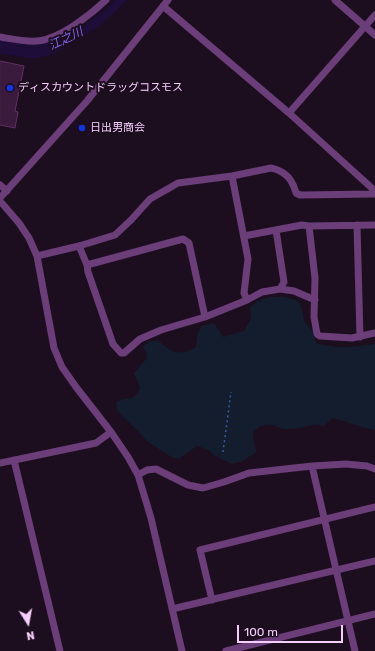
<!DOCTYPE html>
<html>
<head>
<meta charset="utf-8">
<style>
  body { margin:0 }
  #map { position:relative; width:375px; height:651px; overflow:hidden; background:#1c0e1e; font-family:Rubik,sans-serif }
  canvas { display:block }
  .north { position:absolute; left:8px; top:603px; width:40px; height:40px; -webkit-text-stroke:3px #1c0e1e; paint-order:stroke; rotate:169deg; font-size:11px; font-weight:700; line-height:16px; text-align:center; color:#f4cffb }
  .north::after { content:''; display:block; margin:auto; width:14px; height:18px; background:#f4cffb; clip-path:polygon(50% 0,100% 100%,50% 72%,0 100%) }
  .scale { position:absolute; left:237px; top:625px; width:106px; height:18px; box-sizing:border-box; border:2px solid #f4cffb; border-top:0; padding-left:5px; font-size:12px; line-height:14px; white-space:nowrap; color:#f4cffb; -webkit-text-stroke:3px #1c0e1e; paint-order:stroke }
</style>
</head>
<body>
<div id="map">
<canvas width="375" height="651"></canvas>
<div class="north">N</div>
<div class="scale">100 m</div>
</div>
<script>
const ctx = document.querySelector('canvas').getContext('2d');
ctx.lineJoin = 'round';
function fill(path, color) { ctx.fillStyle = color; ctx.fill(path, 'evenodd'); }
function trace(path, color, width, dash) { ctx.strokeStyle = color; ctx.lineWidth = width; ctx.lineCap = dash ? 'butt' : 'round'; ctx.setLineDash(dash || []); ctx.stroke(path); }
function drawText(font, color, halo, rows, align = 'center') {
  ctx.font = font + ' Rubik,"Noto Sans JP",sans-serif'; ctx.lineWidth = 4; ctx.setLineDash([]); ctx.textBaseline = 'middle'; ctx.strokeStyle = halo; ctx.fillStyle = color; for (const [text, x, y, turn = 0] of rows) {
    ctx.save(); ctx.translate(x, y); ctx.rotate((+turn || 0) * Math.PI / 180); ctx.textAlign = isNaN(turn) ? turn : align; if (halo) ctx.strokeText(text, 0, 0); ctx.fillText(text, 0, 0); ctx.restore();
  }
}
fill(new Path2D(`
  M271 297H284L296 300 301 305 304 321 313 331 316 343C335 349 355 347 375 344V430C360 428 347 421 332 418L324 426 314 425 294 429H283L272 425 261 426 253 432C253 439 255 445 256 452L243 461 232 464 215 456 209 450 197 446 180 458H173L148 442 138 431 118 412 116 403C127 394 134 405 140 387L134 373 147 358 146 352 143 347C148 342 151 340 159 341 170 352 181 357 196 347 198 332 196 325 214 323L223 337 244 331 251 318 250 307C257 301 261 299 271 297Z`), '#141d2e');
fill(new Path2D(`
  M115 0H127C104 26 75 45 42 55L41 45C57 42 72 34 86 25V24L108 7Z
  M0 42 26 47 36 46 37 55 23 56 0 52Z`), '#1d0d38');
trace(new Path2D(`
  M0 47 33 52 44 50 58 45`), '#1d0d38', 13);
const building = new Path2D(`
  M0 61 24 66 15 111 18 112 15 128 0 125Z`);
fill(building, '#3b1b3d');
trace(building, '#642f67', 1);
trace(new Path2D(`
  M223 452 231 392`), '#375ba6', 1.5, [2, 3]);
trace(new Path2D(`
  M335 0 375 35
  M163 6 289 113 375 191
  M0 37C12 39 25 42 37 41 60 39 90 15 106 0
  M289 113 375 15
  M232 176 248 259 244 293 247 300
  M0 185 7 191
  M0 198 87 101 168 0
  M0 201 19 223 29 238 37 256 54 348 62 367 76 387 111 432 128 457 138 475 151 518 182 651
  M357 225 360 337
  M309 226 315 278 314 317 317 334 320 336 352 338 375 333
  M276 230 284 282 280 289
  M244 236 302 225 309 226 375 225
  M79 246 87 265 183 239 189 243 205 317
  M37 256 79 246 115 235 131 220 150 199 178 183 232 176 271 168C278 169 287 174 291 181 293 184 295 189 296 193L300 195 375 194
  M87 265 88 272 113 344 121 353H124L140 339 161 330 205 317 247 300 262 292 280 289 294 291 315 300
  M14 460 60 651
  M0 463 96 443 111 432
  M312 466 355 651
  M138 475 147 470 156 469 188 485 203 488 224 482 249 473 312 466 346 464 367 466 375 469
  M212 600 200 550 375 507
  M172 609 375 561
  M226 651 375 614`), '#6b3d79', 7);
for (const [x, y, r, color] of [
  [10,88,4,"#1334e2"],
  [82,128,4,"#1334e2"]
]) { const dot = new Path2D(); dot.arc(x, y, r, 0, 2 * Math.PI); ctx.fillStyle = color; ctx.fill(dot); trace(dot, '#1c0e1e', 1.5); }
drawText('11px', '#f4cffb', '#1c0e1e', [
  ["ディスカウントドラッグコスモス",18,88],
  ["日出男商会",90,128]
], 'left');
drawText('italic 12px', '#8265f2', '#1c0e1e', [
  ["江之川",66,39,-26]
]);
</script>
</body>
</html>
